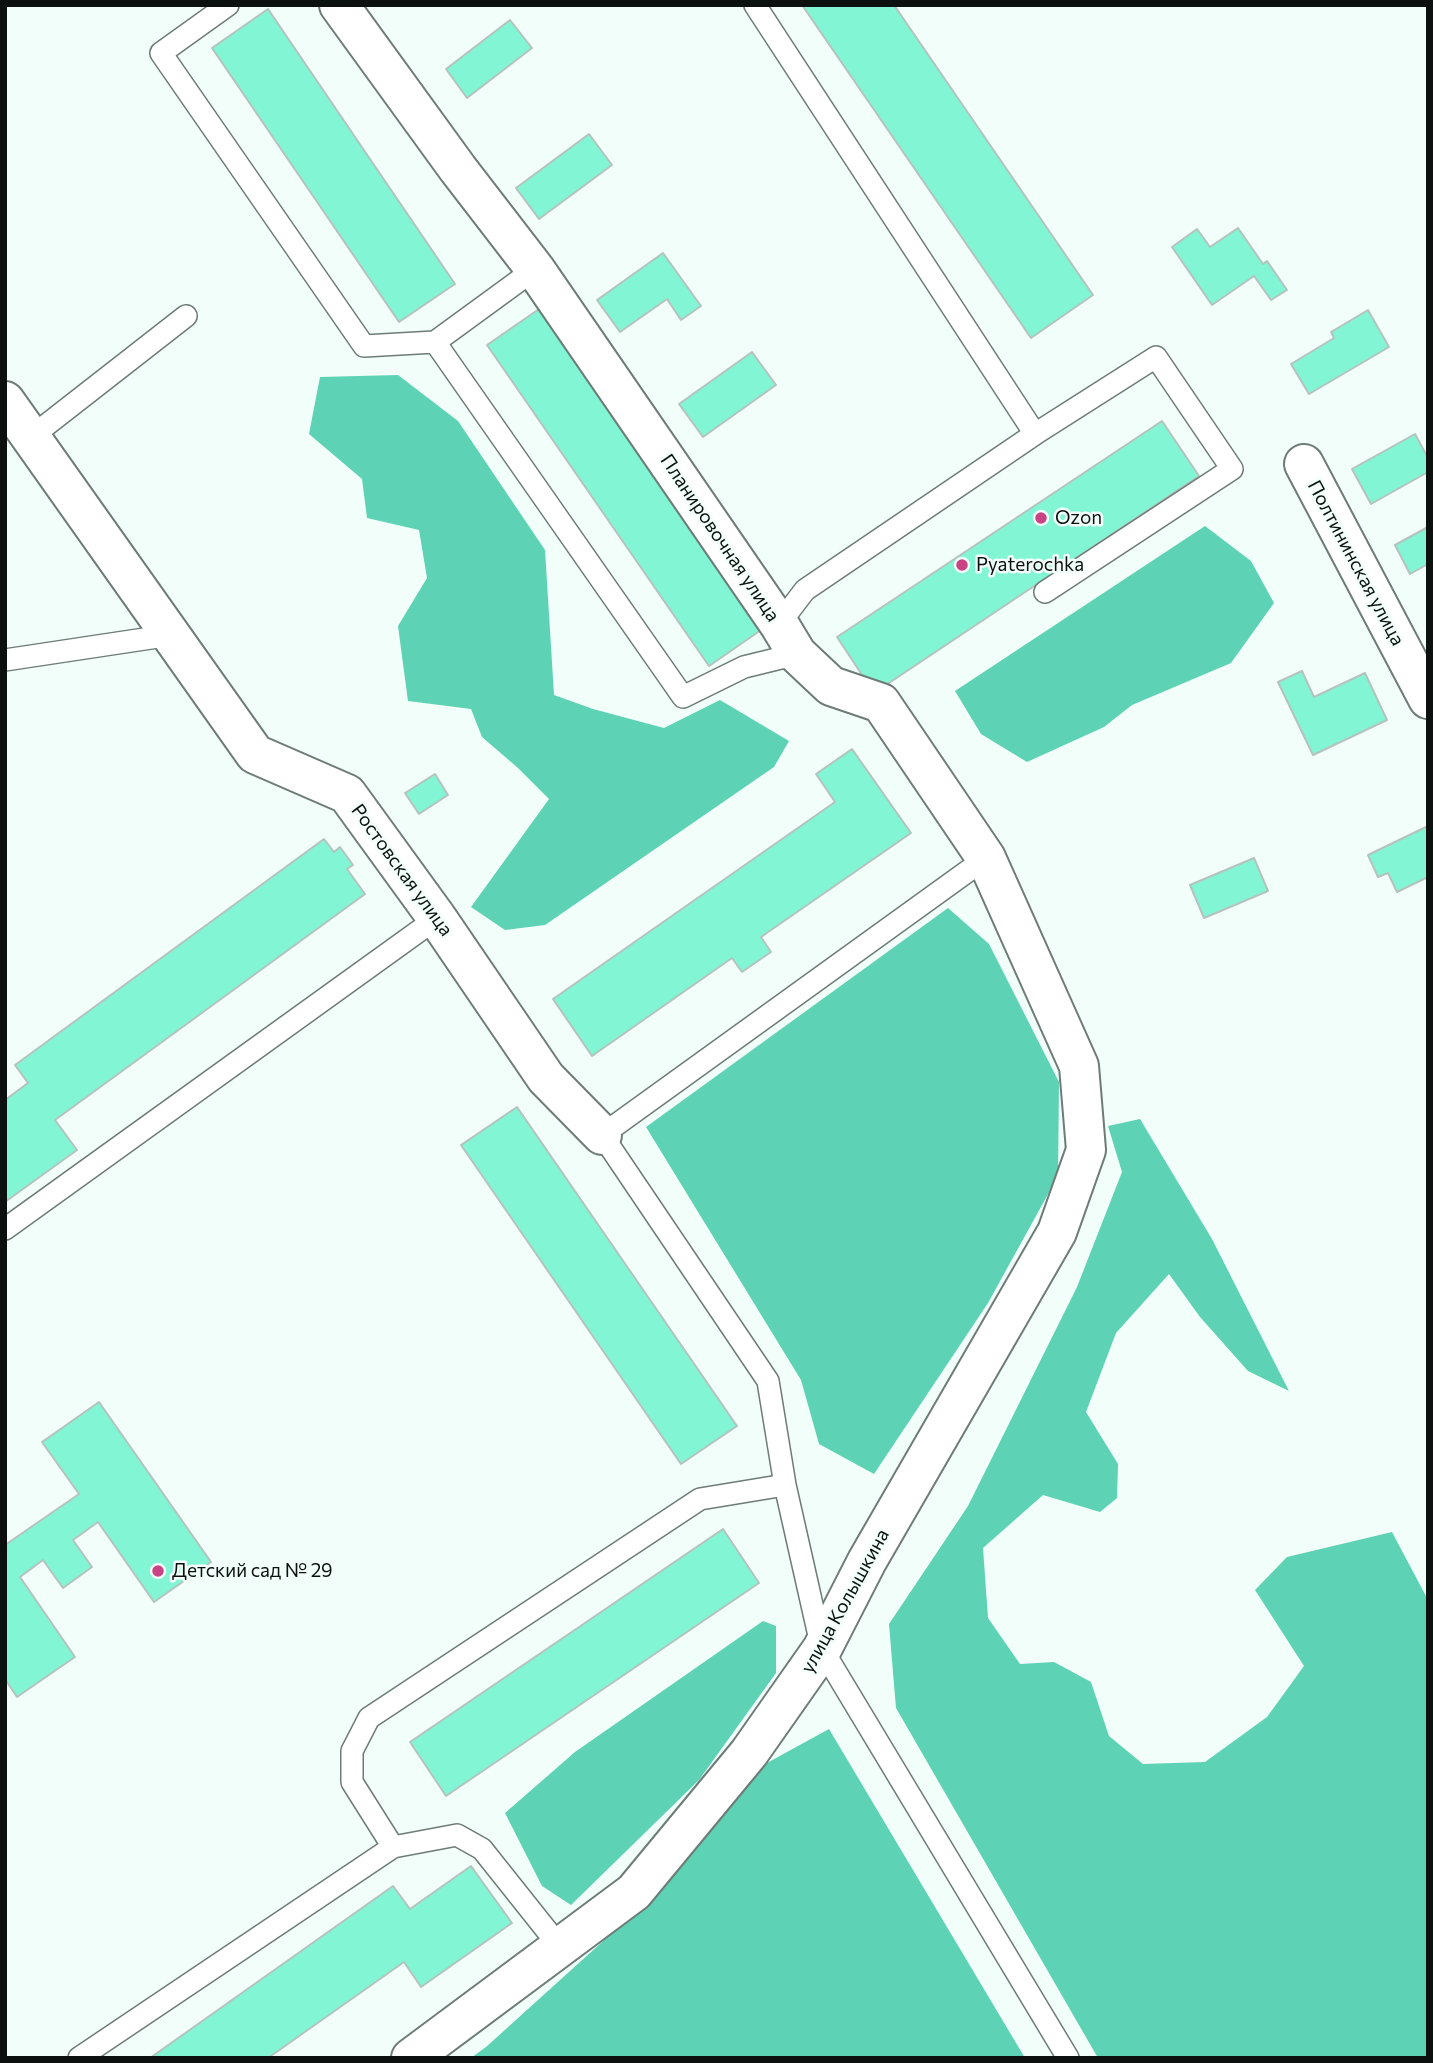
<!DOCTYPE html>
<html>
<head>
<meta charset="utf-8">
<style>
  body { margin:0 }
  #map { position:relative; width:1433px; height:2063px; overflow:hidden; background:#f1fefa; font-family:Commissioner,sans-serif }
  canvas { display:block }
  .frame { position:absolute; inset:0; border:7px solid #0c1110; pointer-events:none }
</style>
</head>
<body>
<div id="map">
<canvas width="1433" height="2063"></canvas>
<div class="frame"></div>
</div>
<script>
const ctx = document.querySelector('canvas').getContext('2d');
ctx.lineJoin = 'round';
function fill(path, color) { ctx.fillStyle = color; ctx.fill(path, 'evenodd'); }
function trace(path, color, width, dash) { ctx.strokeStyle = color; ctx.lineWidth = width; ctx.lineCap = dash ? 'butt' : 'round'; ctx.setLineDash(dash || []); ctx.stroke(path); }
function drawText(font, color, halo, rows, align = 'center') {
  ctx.font = font + ' Commissioner,sans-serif'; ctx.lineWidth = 5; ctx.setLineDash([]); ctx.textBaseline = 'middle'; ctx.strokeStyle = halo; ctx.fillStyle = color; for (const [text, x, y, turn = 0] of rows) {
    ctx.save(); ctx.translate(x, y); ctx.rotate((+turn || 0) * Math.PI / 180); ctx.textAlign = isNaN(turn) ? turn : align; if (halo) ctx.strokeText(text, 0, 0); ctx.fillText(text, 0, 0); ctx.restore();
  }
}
fill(new Path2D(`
  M398 375 458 421 545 550 554 695 593 709 664 728 720 700 789 741 774 767 545 925 505 930 471 907 549 799 518 768 482 737 471 709 408 701 398 626 427 578 419 530 367 518 362 479 309 434 320 377Z
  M1205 526 1251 561 1274 603 1231 663 1132 705 1104 727 1027 762 981 734 955 691Z
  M948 908 989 944 1059 1082 1058 1176 988 1303 874 1474 819 1444 801 1380 646 1127Z
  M1140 1119 1212 1239 1289 1391 1248 1371 1200 1317 1169 1274 1116 1333 1086 1412 1118 1464 1117 1498 1100 1512 1043 1495 983 1548 988 1618 1020 1664 1054 1662 1091 1682 1109 1736 1143 1764 1205 1762 1267 1717 1304 1666 1255 1590 1287 1557 1392 1532 1428 1600V2058H1098L896 1708 889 1624 968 1506 1077 1287 1122 1172 1108 1126Z
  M763 1621 776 1626V1673L699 1780 571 1905 542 1886 505 1813 575 1752Z
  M829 1729 1025 2058H471L486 2047 643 1905 756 1769Z`), '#5ed2b4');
const building = new Path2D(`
  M802 5H894L1093 295 1031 338Z
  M268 9 455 284 399 322 212 48Z
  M510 20 532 48 467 98 446 69Z
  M589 134 612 165 539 219 516 188Z
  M1238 228 1263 264 1267 261 1287 290 1271 300 1254 276 1212 305 1172 247 1197 229 1210 247Z
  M663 253 701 306 681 320 667 299 620 332 597 300Z
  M542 307 764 628 709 666 487 345Z
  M1368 310 1389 347 1309 394 1291 364 1334 338 1331 332Z
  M752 352 776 385 703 437 679 404Z
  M1162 421 1199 476 874 693 837 637Z
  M1415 434 1428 458V472L1371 504 1352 469Z
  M1428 527V564L1410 574 1395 545Z
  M1302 671 1314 697 1365 673 1387 720 1313 755 1278 682Z
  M852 749 911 833 761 937 771 952 742 972 732 958 592 1056 553 999 835 802 816 774Z
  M435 774 448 795 419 814 405 793Z
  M1428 826V877L1397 892 1388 873 1378 877 1368 855Z
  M324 839 334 852 340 847 353 865 347 869 365 894 55 1120 77 1150 5 1202V1100L28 1083 15 1065Z
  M1254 858 1268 891 1204 918 1190 885Z
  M517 1107 737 1426 681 1464 461 1145Z
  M99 1402 211 1562 154 1602 98 1522 73 1540 92 1567 63 1588 43 1560 20 1577 75 1657 17 1697 5 1679V1545L79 1494 42 1442Z
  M723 1529 759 1583 446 1796 410 1742Z
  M471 1866 512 1923 421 1987 404 1962 268 2058H150L393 1886 410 1909Z`);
fill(building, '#82f5d5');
trace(building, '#b4c3be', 2);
const service = new Path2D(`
  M228 5 161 53 364 346 435 342 683 697 744 667 797 654
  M755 5 1035 434
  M435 342 535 269
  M31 437 186 316
  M779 624 805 590 1035 434 1156 357 1232 469 1045 592
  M5 660 171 635
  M986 858 602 1135 768 1381 785 1485 822 1649 1068 2058
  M5 1229 437 918
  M393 1847 352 1782V1751L369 1718 700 1499 785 1485
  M79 2058 393 1847 457 1835 482 1849 560 1947`);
const minor = new Path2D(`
  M339 5 458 169 535 269 779 624 797 654 831 686 881 703 986 858 1079 1066 1086 1150 1057 1232 867 1561 822 1649 749 1753 634 1892 411 2058
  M5 401 255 754 347 794 437 918 546 1078 602 1135
  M1304 464 1428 699`);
trace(service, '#6e7c77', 24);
trace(minor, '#6e7c77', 42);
trace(service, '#fff', 21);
trace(minor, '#fff', 38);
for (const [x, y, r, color] of [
  [1041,518,7,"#c94385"],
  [962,565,7,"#c94385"],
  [158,1571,7,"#c94385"]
]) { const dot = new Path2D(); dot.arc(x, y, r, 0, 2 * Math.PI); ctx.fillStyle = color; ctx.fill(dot); trace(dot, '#f1fefa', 2.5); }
drawText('19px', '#0c1110', '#f1fefa', [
  ["Ozon",1055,518],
  ["Pyaterochka",976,565],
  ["Детский сад № 29",172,1571]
], 'left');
drawText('19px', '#0c1110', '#f1fefa', [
  ["Планировочная улица",720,538,56],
  ["Полтининская улица",1356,563,62],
  ["Ростовская улица",402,870,54],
  ["улица Колышкина",845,1601,-61]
]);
</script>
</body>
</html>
